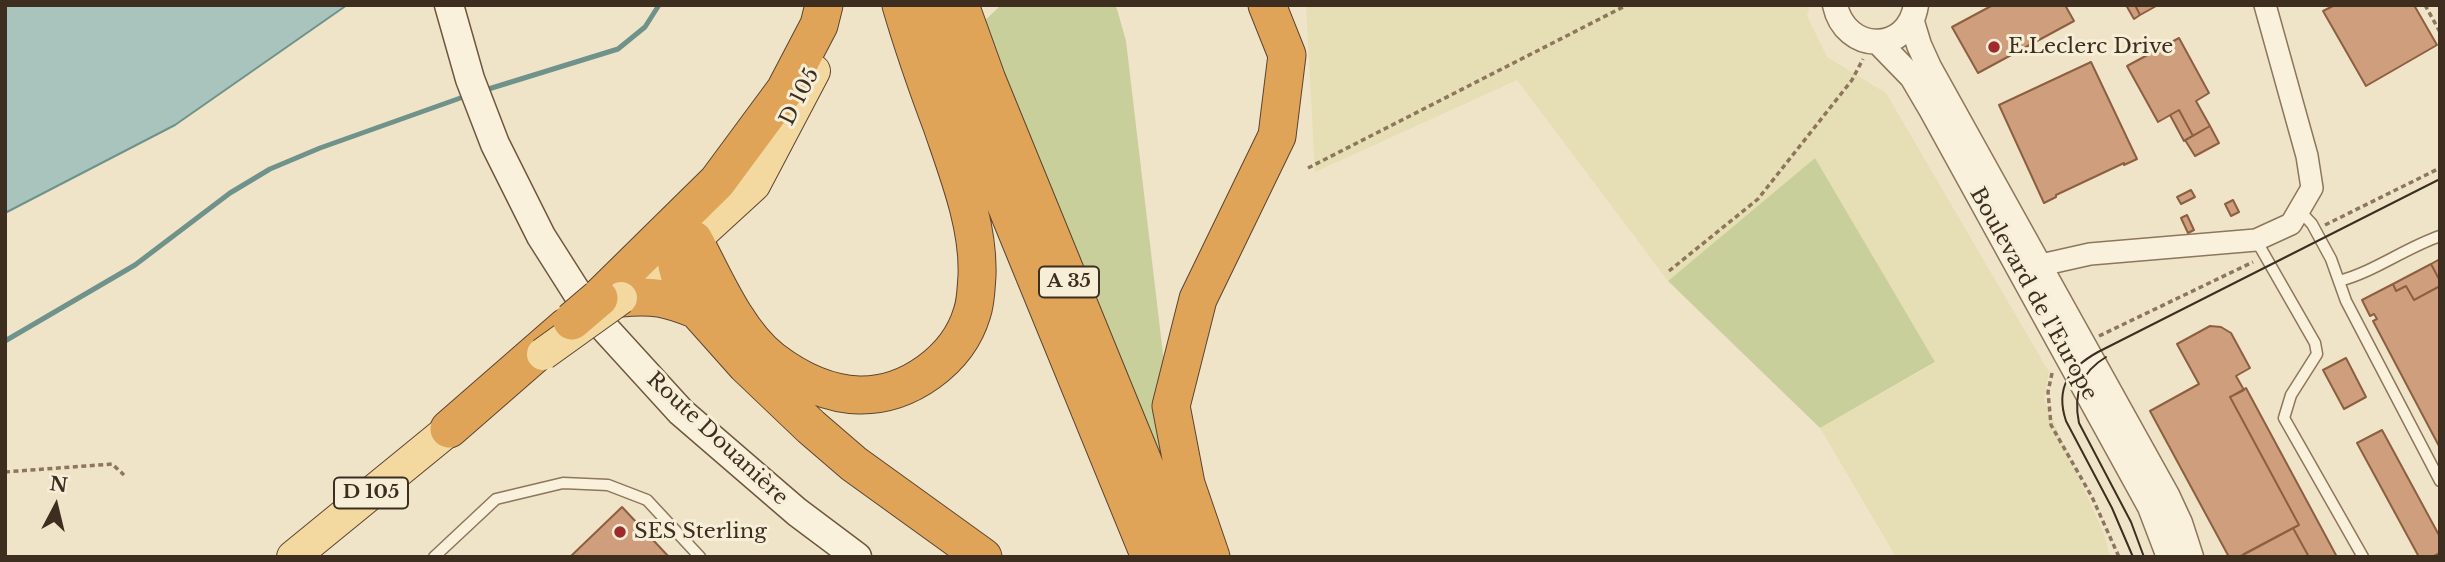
<!DOCTYPE html>
<html>
<head>
<meta charset="utf-8">
<style>
  body { margin:0 }
  #map { position:relative; width:2445px; height:562px; overflow:hidden; background:#f0e4c8; font-family:"Libre Baskerville",serif }
  canvas { display:block }
  .frame { position:absolute; inset:0; border:7px solid #3d2e20; pointer-events:none }
  .north { position:absolute; left:21px; top:471px; width:70px; height:70px; -webkit-text-stroke:5px #f7eed8; paint-order:stroke; rotate:7deg; font-size:19px; font-weight:700; line-height:28px; text-align:center; color:#3d2e20 }
  .north::after { content:''; display:block; margin:auto; width:24px; height:32px; background:#3d2e20; clip-path:polygon(50% 0,100% 100%,50% 72%,0 100%) }
</style>
</head>
<body>
<div id="map">
<canvas width="2445" height="562"></canvas>
<div class="frame"></div>
<div class="north">N</div>
</div>
<script>
const ctx = document.querySelector('canvas').getContext('2d');
ctx.lineJoin = 'round';
function fill(path, color) { ctx.fillStyle = color; ctx.fill(path, 'evenodd'); }
function trace(path, color, width, dash) { ctx.strokeStyle = color; ctx.lineWidth = width; ctx.lineCap = dash ? 'butt' : 'round'; ctx.setLineDash(dash || []); ctx.stroke(path); }
function drawText(font, color, halo, rows, align = 'center') {
  ctx.font = font + ' "Libre Baskerville",serif'; ctx.lineWidth = 6; ctx.setLineDash([]); ctx.textBaseline = 'middle'; ctx.strokeStyle = halo; ctx.fillStyle = color; for (const [text, x, y, turn = 0] of rows) {
    ctx.save(); ctx.translate(x, y); ctx.rotate((+turn || 0) * Math.PI / 180); ctx.textAlign = isNaN(turn) ? turn : align; if (halo) ctx.strokeText(text, 0, 0); ctx.fillText(text, 0, 0); ctx.restore();
  }
}
fill(new Path2D(`
  M1306 5H1810L1807 16 1827 57 1886 93 2049 372 2044 400 2104 534 2110 557H1896L1820 428 1935 363 1815 158 1668 281 1517 80 1315 172Z`), '#e6deb5');
fill(new Path2D(`
  M1001 5H1115L1117 9 1126 41 1163 354 1199 557 982 23Z
  M1815 158 1935 362 1820 428 1668 281Z`), '#c9cf9b');
const water = new Path2D(`
  M5 5H347L175 125 5 213Z`);
fill(water, '#a9c4bc');
trace(water, '#6f938a', 2);
trace(new Path2D(`
  M482 91 618 49 645 27 659 5
  M5 341 135 265 230 193 270 169 320 148 466 96`), '#6f938a', 5);
const building = new Path2D(`
  M1993 5H2065L2074 21 1978 73 1952 27Z
  M2126 5H2135L2140 15 2134 19Z
  M2135 5H2158L2140 15Z
  M2335 5H2414L2437 45 2366 86 2323 11Z
  M2179 38 2209 93 2196 101 2210 126 2193 136 2179 110 2158 122 2127 66Z
  M2091 62 2137 159 2124 165V163L2056 195V197L2044 203 1999 105Z
  M2179 110 2193 136 2184 141 2170 115Z
  M2210 126 2219 143 2195 156 2185 140Z
  M2191 190 2195 197 2181 204 2177 197Z
  M2233 200 2239 212 2231 216 2225 204Z
  M2187 215 2194 230 2188 233 2181 218Z
  M2440 259V281L2431 264Z
  M2431 264 2440 281V286L2414 300 2406 286 2396 291 2393 284Z
  M2393 284 2396 291 2406 286 2414 300 2440 286V448L2373 321 2377 319 2374 314 2370 316 2362 300Z
  M2210 326 2221 327 2231 333 2250 368 2236 376 2244 390 2230 397 2299 525 2239 557H2229L2150 411 2199 384 2177 344Z
  M2346 358 2366 397 2344 409 2323 370Z
  M2246 388 2337 557H2309L2293 528 2299 525 2230 397Z
  M2382 430 2440 537V553L2432 557H2419L2357 443Z
  M622 507 669 557H570Z
  M2293 528 2309 557H2245L2244 554Z`);
fill(building, '#cf9f7d');
trace(building, '#8d5f41', 2);
const service = new Path2D(`
  M2299 210 2312 224 2331 259 2346 301 2440 481
  M2256 240 2315 343 2317 354 2291 395 2284 418 2363 557
  M2339 281C2374 272 2405 248 2440 236
  M434 557 496 499 563 483 608 485 647 500 700 557`);
const minor = new Path2D(`
  M2041 265 2090 254 2256 240 2291 224 2312 188 2307 156 2265 5`);
const tertiary = new Path2D(`
  M1835 5C1845 53 1908 55 1916 5
  M1912 22 1919 45 1929 67 2167 495 2180 523 2191 557
  M1879 43 1912 77 1932 111 2150 507 2169 557`);
const secondary = new Path2D(`
  M449 5 470 79 495 144 541 236 588 310 681 412 797 512 857 557`);
const primary = new Path2D(`
  M621 298 694 240 754 185 814 71
  M293 557 468 414`);
const motorway = new Path2D(`
  M929 5 960 93 1150 557
  M960 5 987 80 1182 557
  M694 240C714 278 737 333 772 360 797 379 827 394 859 395 908 396 958 360 972 313 976 302 976 288 977 276 979 226 958 173 942 126 927 86 913 46 901 5
  M679 251 677 266 682 284 697 310 746 365 811 427 854 464 983 557
  M599 298 717 182 785 90 819 25 824 5
  M621 298C654 295 667 298 697 310
  M449 429 566 327
  M1211 557 1186 484 1171 406 1198 299 1277 136 1287 55 1267 5`);
trace(service, '#8d765c', 13);
trace(minor, '#8d765c', 24);
trace(tertiary, '#8d765c', 27);
trace(secondary, '#6f573f', 31);
trace(primary, '#5b4430', 34);
trace(motorway, '#5b4430', 39);
trace(new Path2D(`
  M2425 5 2440 32
  M1308 168 1627 5
  M2325 225 2440 168
  M1669 271 1758 199 1852 80 1863 59
  M2099 336 2253 262
  M2052 373 2048 392 2051 425 2092 497 2119 557
  M5 472 112 464 124 475`), '#8d765c', 3.5, [5, 3.5]);
trace(service, '#faf1dc', 10);
trace(minor, '#faf1dc', 21);
trace(tertiary, '#faf1dc', 24);
trace(secondary, '#faf1dc', 28);
trace(primary, '#f3d9a0', 32);
trace(motorway, '#e0a458', 37);
trace(new Path2D(`
  M2106 357C2081 372 2073 395 2079 423L2131 522 2144 557
  M2133 557 2112 508 2066 421C2055 388 2069 368 2098 352L2440 179`), '#3d2e20', 2);
const primaryBridge = new Path2D(`
  M543 354 621 298`);
const motorwayBridge = new Path2D(`
  M572 321 599 298`);
trace(primaryBridge, '#5b4430', 34, []);
trace(motorwayBridge, '#5b4430', 39, []);
trace(primaryBridge, '#f3d9a0', 32);
trace(motorwayBridge, '#e0a458', 37);
for (const [x, y, r, color] of [
  [1994,47,7,"#9e2a2b"],
  [620,532,7,"#9e2a2b"]
]) { const dot = new Path2D(); dot.arc(x, y, r, 0, 2 * Math.PI); ctx.fillStyle = color; ctx.fill(dot); trace(dot, '#f7eed8', 2.5); }
for (const [x, y, w] of [
  [1069,282,60],
  [371,493,74]
]) { const box = new Path2D(); box.roundRect(x - w / 2, y - 15.5, w, 31, 5); ctx.fillStyle = '#f7eed8'; ctx.fill(box); trace(box, '#3d2e20', 2); }
drawText('bold 19px', '#3d2e20', null, [
  ["A 35",1069,282],
  ["D 105",371,493]
]);
drawText('21px', '#3d2e20', '#f7eed8', [
  ["E.Leclerc Drive",2008,47],
  ["SES Sterling",634,532]
], 'left');
drawText('21px', '#3d2e20', '#f7eed8', [
  ["D 105",800,97,-63],
  ["Boulevard de l'Europe",2033,294,61],
  ["Route Douanière",717,439,43]
]);
</script>
</body>
</html>
